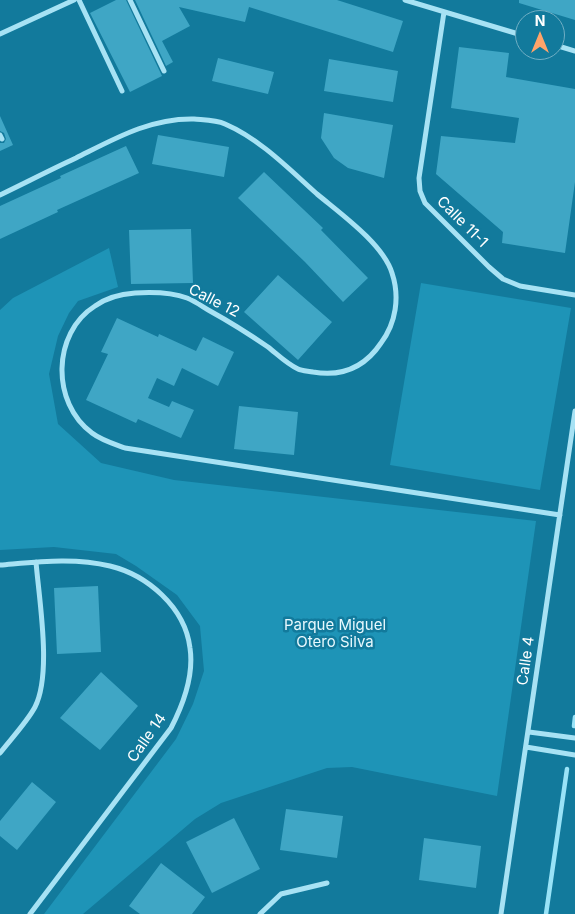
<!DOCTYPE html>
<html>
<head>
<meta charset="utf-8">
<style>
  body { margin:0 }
  #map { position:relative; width:575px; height:914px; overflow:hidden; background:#127a9c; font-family:Inter,sans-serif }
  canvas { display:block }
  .north { position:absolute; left:515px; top:10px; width:50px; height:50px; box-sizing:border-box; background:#127a9c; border:1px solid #71afc4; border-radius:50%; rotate:0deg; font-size:14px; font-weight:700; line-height:20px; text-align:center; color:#fff }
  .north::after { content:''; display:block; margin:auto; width:18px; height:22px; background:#ffa46a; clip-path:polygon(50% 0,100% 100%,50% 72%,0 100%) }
</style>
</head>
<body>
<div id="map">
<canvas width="575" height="914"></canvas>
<div class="north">N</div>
</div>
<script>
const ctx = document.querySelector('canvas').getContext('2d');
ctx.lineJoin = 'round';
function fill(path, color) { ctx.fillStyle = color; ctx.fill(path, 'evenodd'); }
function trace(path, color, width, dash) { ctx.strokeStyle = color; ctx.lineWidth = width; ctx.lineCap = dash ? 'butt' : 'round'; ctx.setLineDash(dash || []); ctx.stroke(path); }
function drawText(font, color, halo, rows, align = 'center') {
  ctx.font = font + ' Inter,sans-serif'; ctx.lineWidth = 5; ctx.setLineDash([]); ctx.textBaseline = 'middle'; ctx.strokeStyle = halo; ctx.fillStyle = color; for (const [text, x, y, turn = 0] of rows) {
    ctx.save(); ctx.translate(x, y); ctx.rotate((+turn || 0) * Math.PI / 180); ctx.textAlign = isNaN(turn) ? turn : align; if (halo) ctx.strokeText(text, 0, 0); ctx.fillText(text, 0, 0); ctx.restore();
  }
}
fill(new Path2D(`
  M109 248 118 287 78 301 69 313 58 336 49 374 58 424 101 463 174 480 536 521 497 796 352 767 327 768 221 803 195 819 83 914H44L176 739 193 704 204 671 200 626 177 595 136 566 116 554 54 547 0 550V310L13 298Z
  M421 283 571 308 540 490 390 465Z`), '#1e94b7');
trace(new Path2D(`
  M574 726 575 717
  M546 914 567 769`), '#99e3f7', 4.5);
fill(new Path2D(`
  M116 0H126L162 76 130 92 90 13Z
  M135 0H337L403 21 393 52 249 7 245 22 179 7 190 26 162 41 173 62 166 66Z
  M519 0H575V20L519 3Z
  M459 47 509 53 506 77 575 89V182L565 253 502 243 503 232 436 174 441 136 515 143 519 118 451 108Z
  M218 58 274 72 268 94 212 81Z
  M329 59 398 71 393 102 324 91Z
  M324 113 393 125 384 178 348 168 334 158 321 138Z
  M0 116 13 145 0 151V143H4L6 139 4 133 0 131Z
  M158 135 229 147 224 177 152 164Z
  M126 146 139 173 57 210 58 212 0 239V206L61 178 60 176Z
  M264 172 323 228 321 230 368 278 343 302 305 262 238 198Z
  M191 229 193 283 131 284 129 230Z
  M278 275 332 322 298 360 244 312Z
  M117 318 158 337 159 334 196 351 203 337 234 352 218 386 182 368 174 386 157 378 148 398 169 407 172 401 194 410 181 438 138 419 136 423 86 400 108 354 101 352Z
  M239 406 298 412 294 455 234 449Z
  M98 586 101 652 57 654 54 588Z
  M101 672 138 706 100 750 60 718Z
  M32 782 56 802 17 850 0 836V821Z
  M286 809 343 816 337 858 280 850Z
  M234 818 260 869 212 893 186 842Z
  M424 838 481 846 476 888 419 880Z
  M161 863 205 897 192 914H140L129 906Z`), '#3fa6c5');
trace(new Path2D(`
  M79 0 122 91
  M130 0 164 71
  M405 0 525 36
  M444 12 419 178 420 191 425 203 489 267 503 279 520 286 575 295
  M0 34 74 0
  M555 45 575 51
  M0 135 2 139
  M0 195C25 183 50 170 76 158 114 139 150 118 194 119 204 120 216 120 225 124 260 139 289 169 317 194 341 214 383 244 392 273 400 297 396 323 381 343 365 367 342 377 313 372 309 371 302 371 298 369 287 364 277 354 268 347 249 334 230 322 210 311 203 307 195 301 187 298 171 292 152 292 135 293 121 294 106 298 95 306 52 333 51 403 92 433 101 440 114 444 125 448L560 515
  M0 565C36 562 74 557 110 566 147 575 185 607 190 648 194 675 184 703 171 728L30 914
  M529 732 575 738
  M526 747 575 755
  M0 753C10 740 27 722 35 707 52 674 39 599 36 562
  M260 914 281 894 327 883
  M501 914 575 411`), '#a7e2f4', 5);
drawText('15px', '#fff', '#127a9c', [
  ["Calle 11-1",462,222,45],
  ["Calle 12",214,301,27],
  ["Calle 4",526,661,-82],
  ["Calle 14",147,738,-55]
]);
drawText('15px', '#e8f9fe', '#127a9c', [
  ["Parque Miguel",335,625],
  ["Otero Silva",335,642]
]);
</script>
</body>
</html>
